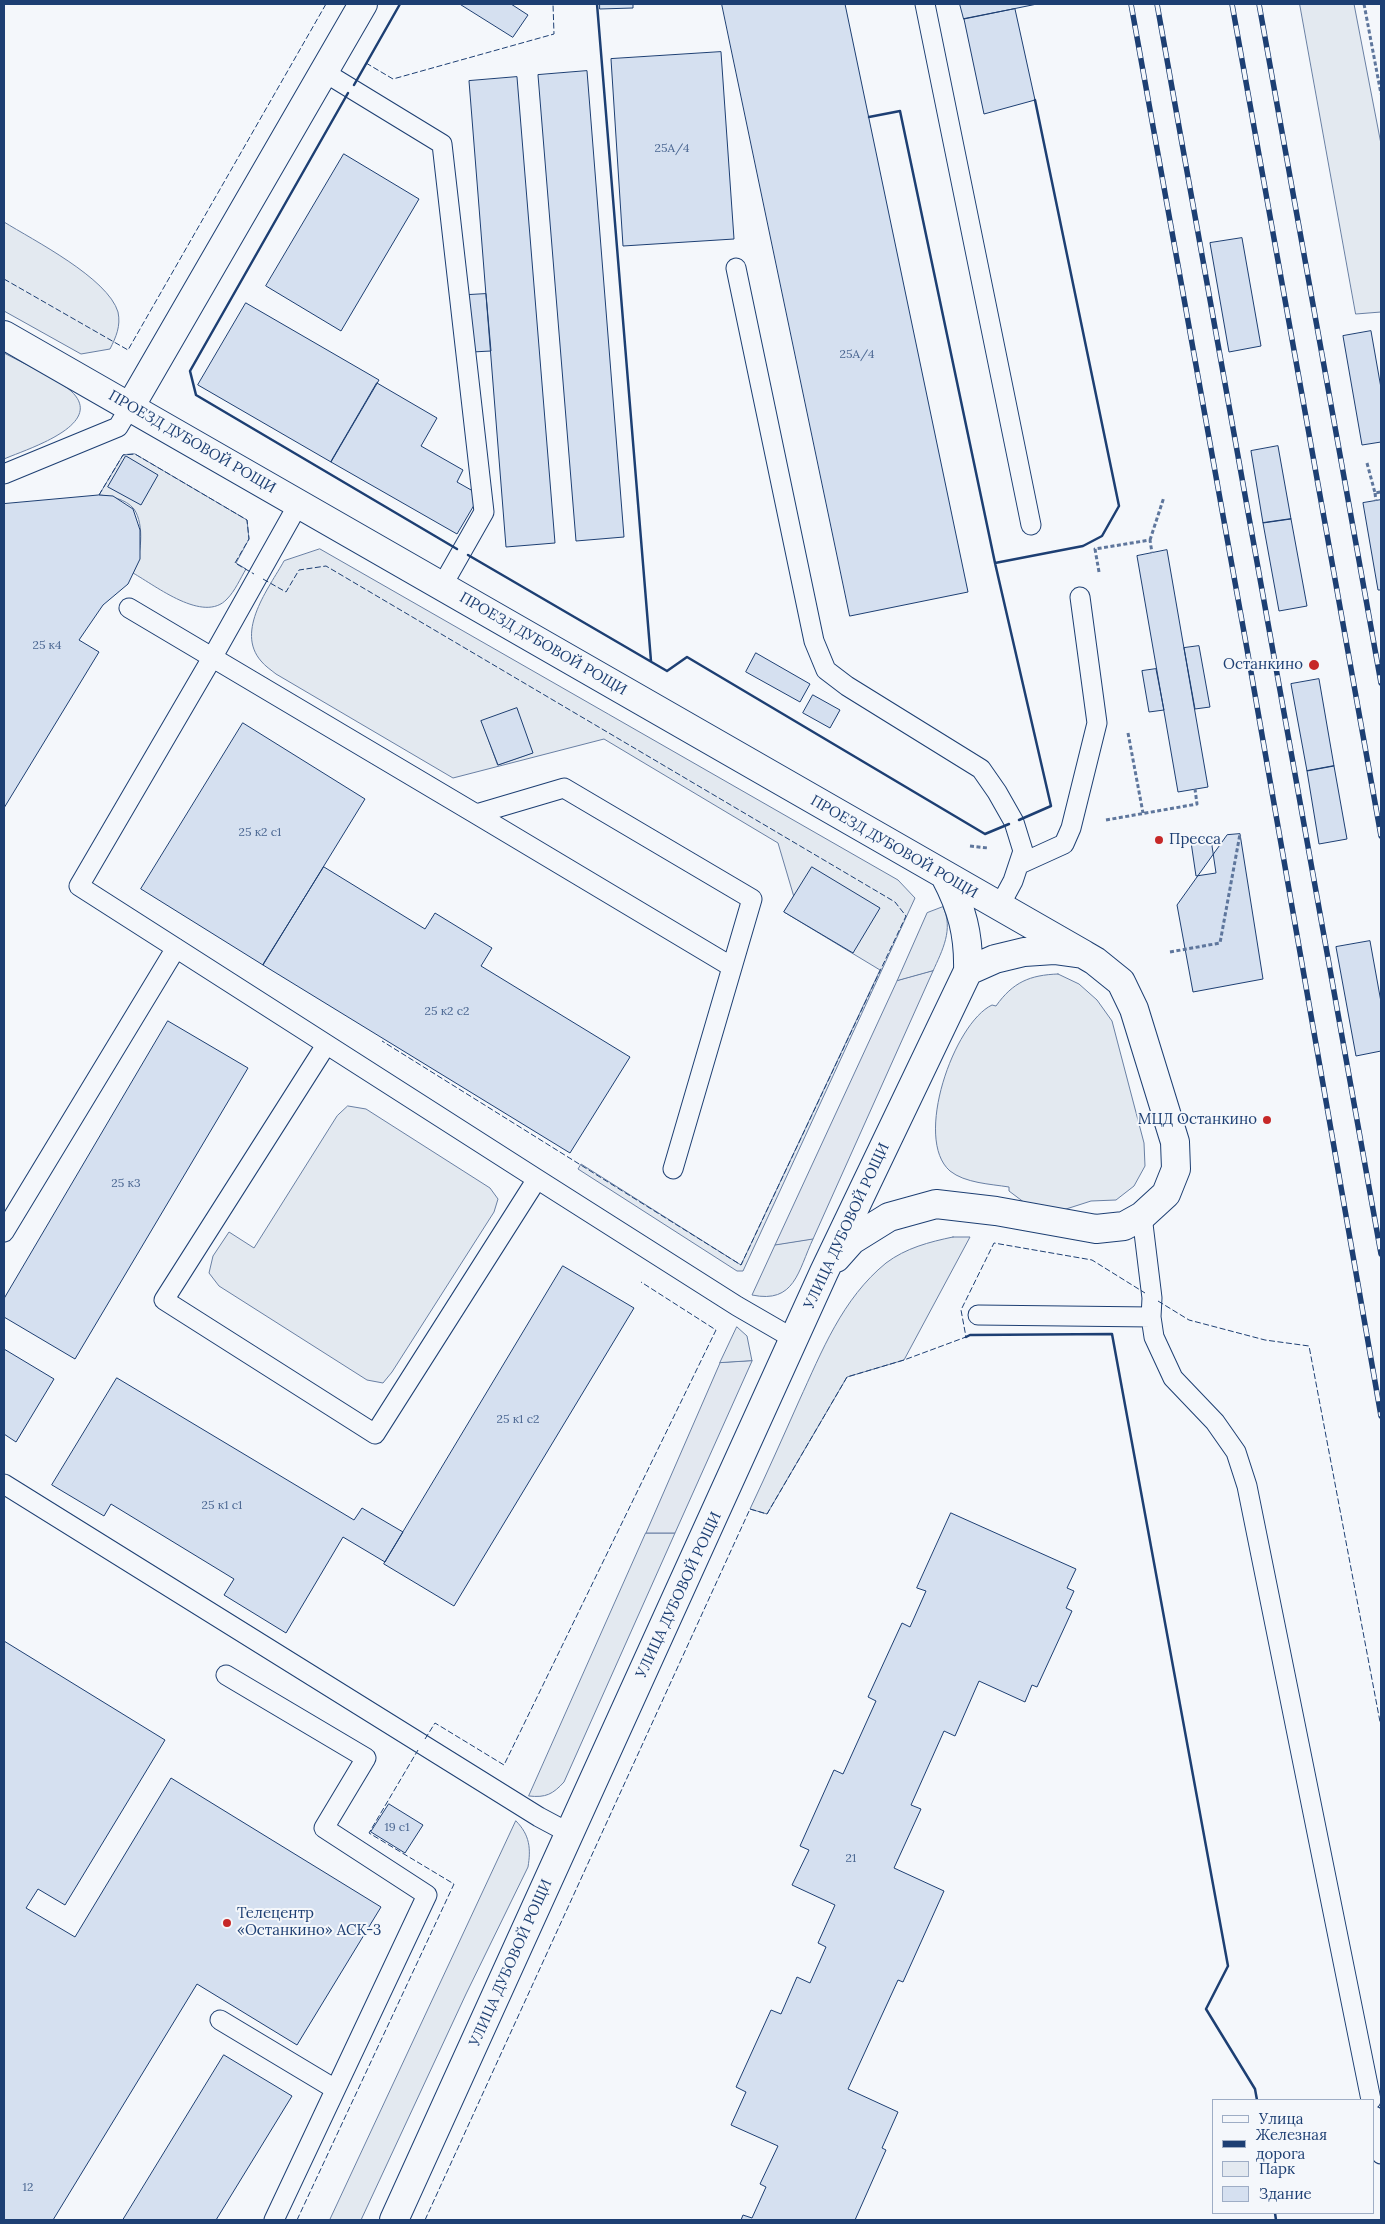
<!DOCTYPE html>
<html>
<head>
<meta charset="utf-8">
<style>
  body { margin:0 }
  #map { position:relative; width:1385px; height:2224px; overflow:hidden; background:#f4f7fb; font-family:Lora,serif }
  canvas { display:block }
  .frame { position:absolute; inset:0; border:5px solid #1d3f73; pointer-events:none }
  .legend { position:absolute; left:1212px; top:2099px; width:162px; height:115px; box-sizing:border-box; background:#f4f7fb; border:1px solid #9eadc5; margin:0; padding:6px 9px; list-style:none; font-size:15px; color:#1d3f73 }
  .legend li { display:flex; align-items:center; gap:10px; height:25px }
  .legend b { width:25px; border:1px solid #9eadc5 }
</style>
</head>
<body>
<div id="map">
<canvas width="1385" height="2224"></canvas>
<div class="frame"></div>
<ul class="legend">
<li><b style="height:6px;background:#f4f7fb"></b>Улица</li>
<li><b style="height:6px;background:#1d3f73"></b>Железная дорога</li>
<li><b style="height:14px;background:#e3e9f0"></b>Парк</li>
<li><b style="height:14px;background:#d5e0f0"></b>Здание</li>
</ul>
</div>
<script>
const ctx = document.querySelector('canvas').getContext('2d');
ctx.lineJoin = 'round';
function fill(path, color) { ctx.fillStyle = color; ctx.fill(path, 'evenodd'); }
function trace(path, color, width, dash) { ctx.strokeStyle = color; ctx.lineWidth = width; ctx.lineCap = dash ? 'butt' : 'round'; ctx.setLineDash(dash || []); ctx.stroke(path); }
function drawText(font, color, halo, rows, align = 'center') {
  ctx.font = font + ' Lora,serif'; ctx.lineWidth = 4; ctx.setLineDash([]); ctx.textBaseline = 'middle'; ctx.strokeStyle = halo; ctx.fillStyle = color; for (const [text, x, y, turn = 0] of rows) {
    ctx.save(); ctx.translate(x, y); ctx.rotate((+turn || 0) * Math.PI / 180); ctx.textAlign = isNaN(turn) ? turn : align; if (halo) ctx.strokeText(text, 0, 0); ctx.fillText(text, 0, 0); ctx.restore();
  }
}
const green = new Path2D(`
  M1300 4H1354L1381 144V312L1356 314Z
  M4 222C33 240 108 278 118 312 121 326 116 337 110 349L81 354 4 311Z
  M4 353C21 362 57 379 71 391 108 425 24 450 4 459Z
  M135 454 247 520 249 539 236 563 246 569C240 579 235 591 227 599 204 624 156 586 133 573 141 557 145 525 134 509 126 499 110 496 99 495L123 455Z
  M320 549 898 880 915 898 743 1271H737L578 1169 581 1164 741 1265 880 970 784 912 794 897 778 843 604 739 453 778 276 674C271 670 265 666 261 661 235 631 269 588 284 561ZM482 721 532 753 498 765Z
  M943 907C954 929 942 951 933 971L897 981 927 913Z
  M1058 974 1079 984 1097 1000 1112 1021 1144 1143 1145 1166 1134 1186 1116 1200 1091 1201 1063 1210 1029 1206 1009 1191V1187C990 1184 965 1183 950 1171 913 1139 954 1023 992 1005L996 1006C1013 982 1030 975 1058 974Z
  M348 1106 366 1109 490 1188 498 1199 494 1212 392 1372 383 1383 367 1380 219 1286 209 1273 213 1256 229 1232 254 1248 337 1116Z
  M953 1237H970L904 1360 847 1377 767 1514 750 1509C767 1473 783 1437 799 1401 822 1351 842 1299 886 1263 906 1248 929 1242 953 1237Z
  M813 1239C798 1271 795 1304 752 1295L775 1245Z
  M737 1327 747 1336 752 1361 720 1363Z
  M646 1533H675L564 1782C553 1794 546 1798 529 1796Z
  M516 1821C530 1835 531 1849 528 1867L466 1994 361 2220H330Z`);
fill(green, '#e3e9f0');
trace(green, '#687fa3', 1);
const parking = new Path2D(`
  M933 971 813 1239 775 1245 897 981Z
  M752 1361 675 1533H646L720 1363Z`);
fill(parking, '#e3e8f0');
trace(parking, '#687fa3', 1);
const building = new Path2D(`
  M460 4H511L528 15 513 37Z
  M600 4H633V8L600 9Z
  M722 4H845L968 592 850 616Z
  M960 4H1037L964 19Z
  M1015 9 1035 100 984 114 964 19Z
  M721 52 734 239 623 246 611 59Z
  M587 71 624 537 576 541 538 75Z
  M517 77 555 543 506 547 469 81Z
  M344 154 419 199 341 331 266 286Z
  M1242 238 1261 346 1229 352 1210 243Z
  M486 294 491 351 472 352 468 295Z
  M246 303 379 380 331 462 198 385Z
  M1371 331 1381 388V442L1362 445 1343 336Z
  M377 383 437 418 421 446 463 470 457 482 480 495 457 534 331 462Z
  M1278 446 1291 519 1263 523 1251 451Z
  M126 456 158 475 141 505 108 487Z
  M99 495 113 496 133 509 140 530V559L128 584 103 605 79 640 99 652 4 808V504Z
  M1381 500V590H1378L1363 503Z
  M1291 519 1307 606 1279 611 1263 523Z
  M1167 550 1208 787 1178 792 1137 556Z
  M1199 646 1210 707 1195 709 1184 648Z
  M756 653 810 684 800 702 746 672Z
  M1156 669 1164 710 1149 712 1142 671Z
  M1319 679 1334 766 1307 771 1291 684Z
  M813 695 840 710 830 728 803 713Z
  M517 708 533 753 498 765 481 721Z
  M243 723 365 799 263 965 141 889Z
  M1334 766 1347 839 1319 844 1307 771Z
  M1240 834 1263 979 1193 992 1177 905 1227 835Z
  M1211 839 1216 873 1196 876 1191 842Z
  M324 867 425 929 435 913 492 948 481 966 630 1057 570 1153 263 965Z
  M812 867 880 908 853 953 784 912Z
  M1370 941 1381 1002V1051L1356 1056 1336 947Z
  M168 1021 248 1068 75 1359 4 1317V1299Z
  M563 1266 634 1308 454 1606 384 1564Z
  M4 1349 54 1379 16 1442 4 1434Z
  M117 1378 354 1520 362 1508 403 1532 385 1562 343 1537 286 1633 224 1595 234 1579 111 1504 104 1516 52 1485Z
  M951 1513 1076 1569 1067 1588 1074 1591 1066 1608 1072 1611 1037 1687 1032 1685 1025 1702 979 1681 955 1736 944 1731 911 1805 921 1809 894 1868 944 1891 903 1982 898 1980 848 2089 898 2112 882 2148 886 2150 855 2220H741L743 2215 752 2218 766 2187 760 2184 778 2146 731 2125 746 2092 736 2087 771 2010 781 2014 797 1977 810 1983 826 1947 818 1943 835 1905 792 1885 809 1850 800 1846 834 1770 843 1774 876 1701 868 1697 902 1623 910 1627 926 1591 917 1588Z
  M4 1641 165 1740 65 1905 38 1889 26 1908 75 1937 171 1778 381 1907 297 2045 197 1984 53 2220H4Z
  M389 1804 423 1825 405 1853 371 1832Z
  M224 2055 292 2096 216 2220H123Z`);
fill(building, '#d5e0f0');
trace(building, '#1d3f73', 1);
const lane = new Path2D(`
  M925 4 1031 525
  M324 72 442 144 484 512 442 586
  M736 268 814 641 826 670 847 686 981 769 997 792 1014 822 1023 851 1013 881 999 907
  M4 474 118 427 130 407
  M299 503 212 658 79 886 537 1179 737 1306 794 1339
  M129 608 476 814 564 788 752 899 673 1169
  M476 814 732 967
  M1020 864 1064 844 1071 828 1097 723 1080 597
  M326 1045 164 1300 375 1434 537 1179
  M1142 1216 1152 1298 1151 1317 1154 1337 1173 1378 1215 1422 1236 1452 1247 1486 1371 2100
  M4 1232 176 948
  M978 1315 1151 1317
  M4 1484 539 1817 569 1833
  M226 1675 366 1758 324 1828 427 1895 274 2220
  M220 2020 335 2089
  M1374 2116 1381 2154`);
const street = new Path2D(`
  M130 407 363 4`);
const secondary = new Path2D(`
  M4 335 1083 954
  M836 1258 852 1240 889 1217 936 1204 996 1211 1096 1229 1124 1226 1142 1216 1166 1194 1176 1169 1175 1142 1134 1009 1121 982 1095 961 1083 954 1054 950 1024 952 995 959 968 971
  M394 2220 824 1272 968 971C969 935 962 908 945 876`);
trace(lane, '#1d3f73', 21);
trace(street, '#1d3f73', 30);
trace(secondary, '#1d3f73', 30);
trace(new Path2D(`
  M1364 4 1381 94
  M1367 463 1375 493 1381 492
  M1375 493 1376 501
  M1150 540 1164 497
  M1099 572 1095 549 1150 540 1152 553
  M1128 733 1143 813
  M1106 820 1197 804 1195 789
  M970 846 988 848
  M1170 952 1220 943 1240 834`), '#5e769c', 3, [4, 2.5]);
trace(lane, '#f4f7fb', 19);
trace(street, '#f4f7fb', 28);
trace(secondary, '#f4f7fb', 28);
const rail = new Path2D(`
  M1131 4 1247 649 1381 1416
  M1157 4 1381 1254
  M1232 4 1381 836
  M1259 4 1381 683`);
trace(rail, '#1d3f73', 5.5);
trace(rail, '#f4f7fb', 4, [11]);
trace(new Path2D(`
  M366 63 393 79 554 34 553 4
  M4 279 128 350 326 4
  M99 495 123 455 135 454 247 520 249 539 235 563 254 574
  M263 579 286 592 299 570 326 566 895 902 906 916 741 1265 382 1041
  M1158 1301 1189 1320 1265 1340 1309 1346 1381 1727
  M425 1739 435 1723 504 1765 716 1330 641 1282
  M297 2220 454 1884 369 1833 418 1750
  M425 2220 750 1509 767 1514 847 1377 904 1360 966 1337 961 1310 994 1243 1092 1260 1145 1293`), '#1d3f73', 1, [6, 2.5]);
trace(new Path2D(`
  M597 4 651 661
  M354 85 400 4
  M348 93 190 371 196 395 457 549
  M869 117 900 111 995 563
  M468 555 667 671 687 657 985 834 1009 824
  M1019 820 1051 806 995 563 1083 546 1102 536 1119 506 1035 100
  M966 1337 970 1335 1112 1334 1228 1966 1206 2009 1255 2089 1257 2100
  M1275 2213 1276 2220`), '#1d3f73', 2.5);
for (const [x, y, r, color] of [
  [1314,665,6,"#c62828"],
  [1159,840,5,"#c62828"],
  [1267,1120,5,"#c62828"],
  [227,1923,5,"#c62828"]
]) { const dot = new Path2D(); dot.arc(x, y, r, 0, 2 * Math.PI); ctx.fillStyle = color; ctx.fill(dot); trace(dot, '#f4f7fb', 2); }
drawText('12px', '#4b6792', null, [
  ["25А/4",672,149],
  ["25А/4",857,355],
  ["25 к4",47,646],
  ["25 к2 с1",260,833],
  ["25 к2 с2",447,1012],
  ["25 к3",126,1184],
  ["25 к1 с2",518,1420],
  ["25 к1 с1",222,1506],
  ["19 с1",397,1828],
  ["21",851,1859],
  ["12",28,2188]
]);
drawText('15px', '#1d3f73', '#f4f7fb', [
  ["ПРОЕЗД ДУБОВОЙ РОЩИ",192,442,30],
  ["ПРОЕЗД ДУБОВОЙ РОЩИ",543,644,30],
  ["ПРОЕЗД ДУБОВОЙ РОЩИ",894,847,30],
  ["УЛИЦА ДУБОВОЙ РОЩИ",847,1226,-65],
  ["УЛИЦА ДУБОВОЙ РОЩИ",679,1595,-65],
  ["УЛИЦА ДУБОВОЙ РОЩИ",511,1963,-66]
]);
drawText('15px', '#1d3f73', '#f4f7fb', [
  ["Останкино",1303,665],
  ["Пресса",1169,840,"left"],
  ["МЦД Останкино",1257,1120],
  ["Телецентр",237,1914,"left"],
  ["«Останкино» АСК-3",237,1931,"left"]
], 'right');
</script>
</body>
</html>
